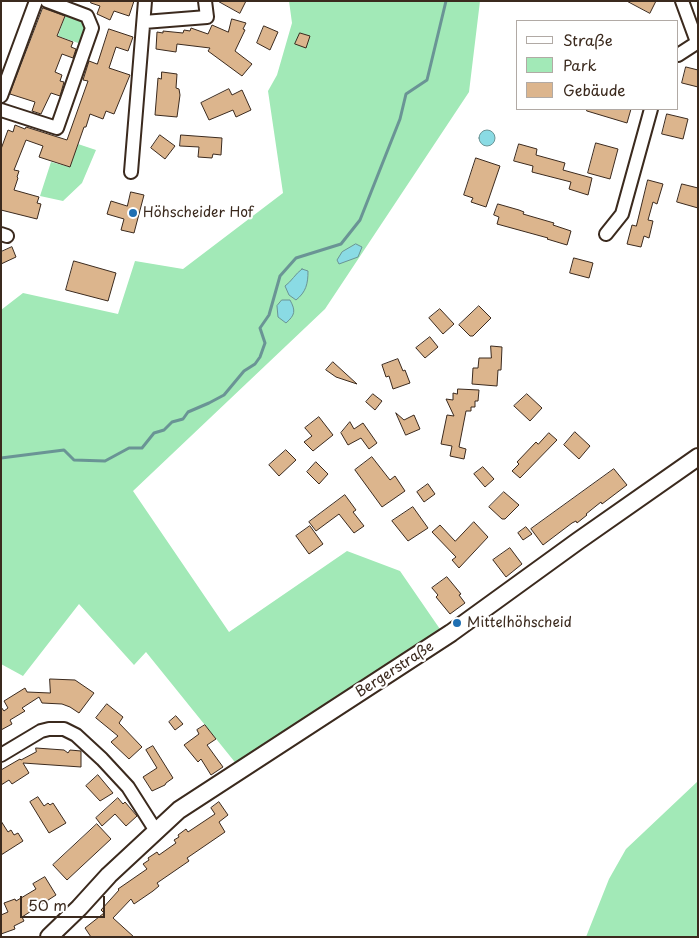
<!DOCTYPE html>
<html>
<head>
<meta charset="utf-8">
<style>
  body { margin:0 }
  #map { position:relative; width:699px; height:938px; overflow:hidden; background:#fff; font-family:"Playpen Sans",sans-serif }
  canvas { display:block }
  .frame { position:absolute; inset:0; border:2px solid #3b2a1e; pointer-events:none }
  .legend { position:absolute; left:516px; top:20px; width:162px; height:90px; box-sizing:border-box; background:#fff; border:1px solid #b1aaa5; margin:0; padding:6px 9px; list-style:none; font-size:15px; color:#3b2a1e }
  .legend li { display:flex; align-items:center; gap:10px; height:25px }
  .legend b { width:25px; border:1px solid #b1aaa5 }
  .scale { position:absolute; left:20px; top:896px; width:85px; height:22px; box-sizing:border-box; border:2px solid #3b2a1e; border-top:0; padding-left:6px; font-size:15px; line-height:18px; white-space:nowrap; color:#3b2a1e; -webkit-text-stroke:4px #fff; paint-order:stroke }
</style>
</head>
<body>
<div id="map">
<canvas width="699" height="938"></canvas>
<div class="frame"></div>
<ul class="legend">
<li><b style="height:6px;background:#fff"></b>Straße</li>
<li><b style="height:14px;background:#a2e9b7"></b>Park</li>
<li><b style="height:14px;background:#dcb58d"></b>Gebäude</li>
</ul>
<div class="scale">50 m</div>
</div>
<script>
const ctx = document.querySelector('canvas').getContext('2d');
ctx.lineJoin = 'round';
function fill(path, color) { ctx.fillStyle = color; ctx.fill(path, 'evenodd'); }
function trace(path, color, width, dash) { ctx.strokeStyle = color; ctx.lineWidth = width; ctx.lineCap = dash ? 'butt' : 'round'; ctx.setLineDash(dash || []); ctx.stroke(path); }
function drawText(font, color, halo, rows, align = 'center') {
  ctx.font = font + ' "Playpen Sans",sans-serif'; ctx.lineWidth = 4.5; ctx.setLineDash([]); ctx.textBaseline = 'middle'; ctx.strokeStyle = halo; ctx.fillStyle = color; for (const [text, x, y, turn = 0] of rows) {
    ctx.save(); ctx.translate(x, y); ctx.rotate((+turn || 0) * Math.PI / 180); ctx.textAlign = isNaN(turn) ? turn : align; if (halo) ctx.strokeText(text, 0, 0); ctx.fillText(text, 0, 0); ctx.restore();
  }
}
fill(new Path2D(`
  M289 1H480L469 92 325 309 133 491 229 632 347 551 400 571 442 632 238 766 146 652 134 665 79 604 23 676 1 664V310L23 293 118 314 135 261 183 269 283 193 268 91 277 75 292 23Z
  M66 13 80 19 86 30 81 44 58 36Z
  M78 144 96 150 82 183 63 201 40 196 51 162 70 167Z
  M698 781V937H586L609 879 626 849Z`), '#a2e9b7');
const water = new Path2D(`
  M479 138a8 8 0 1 1 16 0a8 8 0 1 1-16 0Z
  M356 244 362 247 358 257 339 264 337 260 342 252Z
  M302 269 308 271C308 284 306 292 296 300L289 295 285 286C292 281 295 274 302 269Z
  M282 300H290C296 311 295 315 286 323L278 317 277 306Z`);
fill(water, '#8adbe4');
trace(water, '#6a9495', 1);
trace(new Path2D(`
  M1 458 64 450 74 460 105 461 129 448H142L154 433 164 430 172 422 183 419 188 412 209 403 224 395 244 371 255 364 260 357 265 343 260 328 269 315 280 276 296 258 341 244 360 220 400 119 406 94 427 80 446 1`), '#6a9495', 3);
const building = new Path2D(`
  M91 1H134L129 16 114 11 110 20 97 14 100 6 91 3Z
  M218 1H246L240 13Z
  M627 1H656L650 13Z
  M43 8 65 16 57 36 73 42 71 47 76 49 73 58 62 54 55 72 62 75 60 81 64 82 60 96 51 93 41 114 32 111 35 102 10 94Z
  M232 19 246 23 243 29 245 30 235 51 252 64 242 76 208 51 210 48 177 44 176 52 156 49 157 32 163 33V31L183 33 184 30 190 31 191 28 208 34 212 25 228 32Z
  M264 26 278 32 270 50 257 43Z
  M109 29 133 37 128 51 116 47 109 68 130 75 114 114 106 111 103 119 90 114 86 127H84L70 167 39 157 43 146 26 140 14 170 19 171 17 177 18 178 14 190 39 197 37 203 41 204 37 219 1 210V149L8 130 13 132 15 125 25 129 26 127 67 140 88 81 83 80 89 61 97 64Z
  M300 33 310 36 306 48 295 44Z
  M686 67 698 70V87L682 83Z
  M162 72 177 74 176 88 179 89 180 95 177 117 155 115 158 78 161 79Z
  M229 89 232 95 242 90 251 110 236 117 233 110 209 120 201 103Z
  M587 109H631L627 123 587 111Z
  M667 114 688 119 683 139 662 134Z
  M160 135 175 146 165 159 151 148Z
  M181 135 222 138 221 155 213 154 212 158 198 157 199 147 180 146Z
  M596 143 618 149 610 179 588 173Z
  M519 144 537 149 536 155 565 163 563 170 592 178 588 195 569 189 571 182 532 172 533 166 514 161Z
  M476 158 500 166 486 207 471 202 473 198 464 195Z
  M648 180 663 184 657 204 653 202 648 220 653 221 649 238 644 236 641 247 627 244 632 225 636 226Z
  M682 184 698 188V208L677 202Z
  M131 192 144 195 134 233 121 230 124 219 107 214 111 201 127 206Z
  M498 204 519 210 524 212 523 214 554 223 553 225 571 231 567 245 547 239 548 238 497 224 499 217 494 215Z
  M12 247 16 257 1 264V252Z
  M574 258 593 263 589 278 570 273Z
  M74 261 116 273 108 301 66 290Z
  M479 306 491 318 473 336H470L459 325Z
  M440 309 454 324 443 334 429 318Z
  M430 337 438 347 425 358 416 348Z
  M491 346 502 347 501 370H498L497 386 472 384 473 368H478L479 358H491Z
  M398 359 403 371 405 370 410 383 393 389 389 376 386 377 382 365Z
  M333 362 357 384 336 377 326 370Z
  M458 389 479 390 478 401H475V407H471V411H466L459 447 466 449 464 459 450 456 452 446 441 444 447 415 454 416 446 399 453 400V393L457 394Z
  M373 394 382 401 375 410 366 402Z
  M527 394 542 408 530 421 514 406Z
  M396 413 404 420 414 415 420 429 406 435Z
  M319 417 333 435 313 451 304 442 312 436 305 428Z
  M350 422 354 429 363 423 377 443 369 449 361 438 348 445 341 433Z
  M575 432 590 446 579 459 564 445Z
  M549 433 557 440 520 478 512 471 519 464 517 462 536 442 538 444Z
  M286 450 296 460 279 476 269 465Z
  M372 457 390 480 395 476 405 491 382 507 355 470Z
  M316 462 328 474 319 484 307 472Z
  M483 467 494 479 485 487 474 474Z
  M614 469 627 485 602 504 601 502 586 514 587 515 577 523 576 521 572 523 543 545 531 529Z
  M428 484 435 494 424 502 417 492Z
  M504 492 519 505 505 519H502L489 507Z
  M345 495 356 510 353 512 364 526 354 533 339 514 316 531 309 522Z
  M413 507 428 528 408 541 392 521Z
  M474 522 488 537 459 568 452 560 456 557 432 532 440 525 455 541Z
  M310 526 323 544 309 554 296 536Z
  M526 527 532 534 523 540 518 533Z
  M510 548 522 564 506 577 493 560Z
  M447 577 461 594 459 595 465 603 450 614 436 597 438 595 432 588Z
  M50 679 75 680 94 693 79 713 70 707 62 704 42 703 39 697 22 708 25 711 10 720 12 724 1 730V707L4 711 8 708 4 701 25 688 27 692 50 693Z
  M107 704 123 717 119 723 142 747 129 759 111 742 118 736 96 718Z
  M176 716 183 724 175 730 169 722Z
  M205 725 216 739 207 745 223 767 211 775 201 759 198 762 184 745 199 734 197 730Z
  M153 746 173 778 166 783 165 785 152 791 143 777 157 768 146 750Z
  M36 748 64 750 68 753 70 750 81 751V767L23 763 29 773 12 784 9 780 1 785V770L20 759 21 760 36 752Z
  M98 775 113 793 100 801 86 786Z
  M38 797 44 806 48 803 50 805 53 803 66 823 49 833 30 802Z
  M118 798 123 804 125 802 137 816 126 826 115 814 102 826 96 818Z
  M219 802 228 815 219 822 225 832 187 858 189 861 157 883 159 886 153 891 134 904 131 899 113 918 134 937H91L85 928 104 913 101 910 119 890 118 889 147 869 143 864 149 860 148 858 157 852 159 855 176 843 174 840 179 837 178 835 186 829 188 832 215 814 211 808Z
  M1 821 8 832 11 830 14 835 18 833 23 841 1 855Z
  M97 824 111 839 67 880 53 865Z
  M45 877 56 895 22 917 24 921 14 926 15 929 1 934V915L8 912 4 903 15 899 16 901 36 889 33 884Z`);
fill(building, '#dcb58d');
trace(building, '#3b2a1e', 1);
const minor = new Path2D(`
  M682 1 697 42
  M144 22 207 17 205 1
  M678 55 698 42
  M1 96 36 1
  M1 110 57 128 92 28 87 16 47 1
  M131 172 145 1
  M1 234 7 236
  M606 234 622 214 651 109
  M1 755 41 731 49 729H64L76 735 102 759 128 787 156 831`);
const tertiary = new Path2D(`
  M49 937 79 908 109 875 179 810 451 633 578 541 698 457`);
trace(minor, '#3b2a1e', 16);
trace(tertiary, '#3b2a1e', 20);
trace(minor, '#fff', 12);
trace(tertiary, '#fff', 16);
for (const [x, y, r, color] of [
  [133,213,5,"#1f6fb2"],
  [457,623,5,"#1f6fb2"]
]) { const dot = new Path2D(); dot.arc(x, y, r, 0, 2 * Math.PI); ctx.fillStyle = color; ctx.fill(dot); trace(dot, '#fff', 2); }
drawText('14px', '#3b2a1e', '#fff', [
  ["Höhscheider Hof",143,213],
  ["Mittelhöhscheid",467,623]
], 'left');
drawText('14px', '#3b2a1e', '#fff', [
  ["Bergerstraße",395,670,-33]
]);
</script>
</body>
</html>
